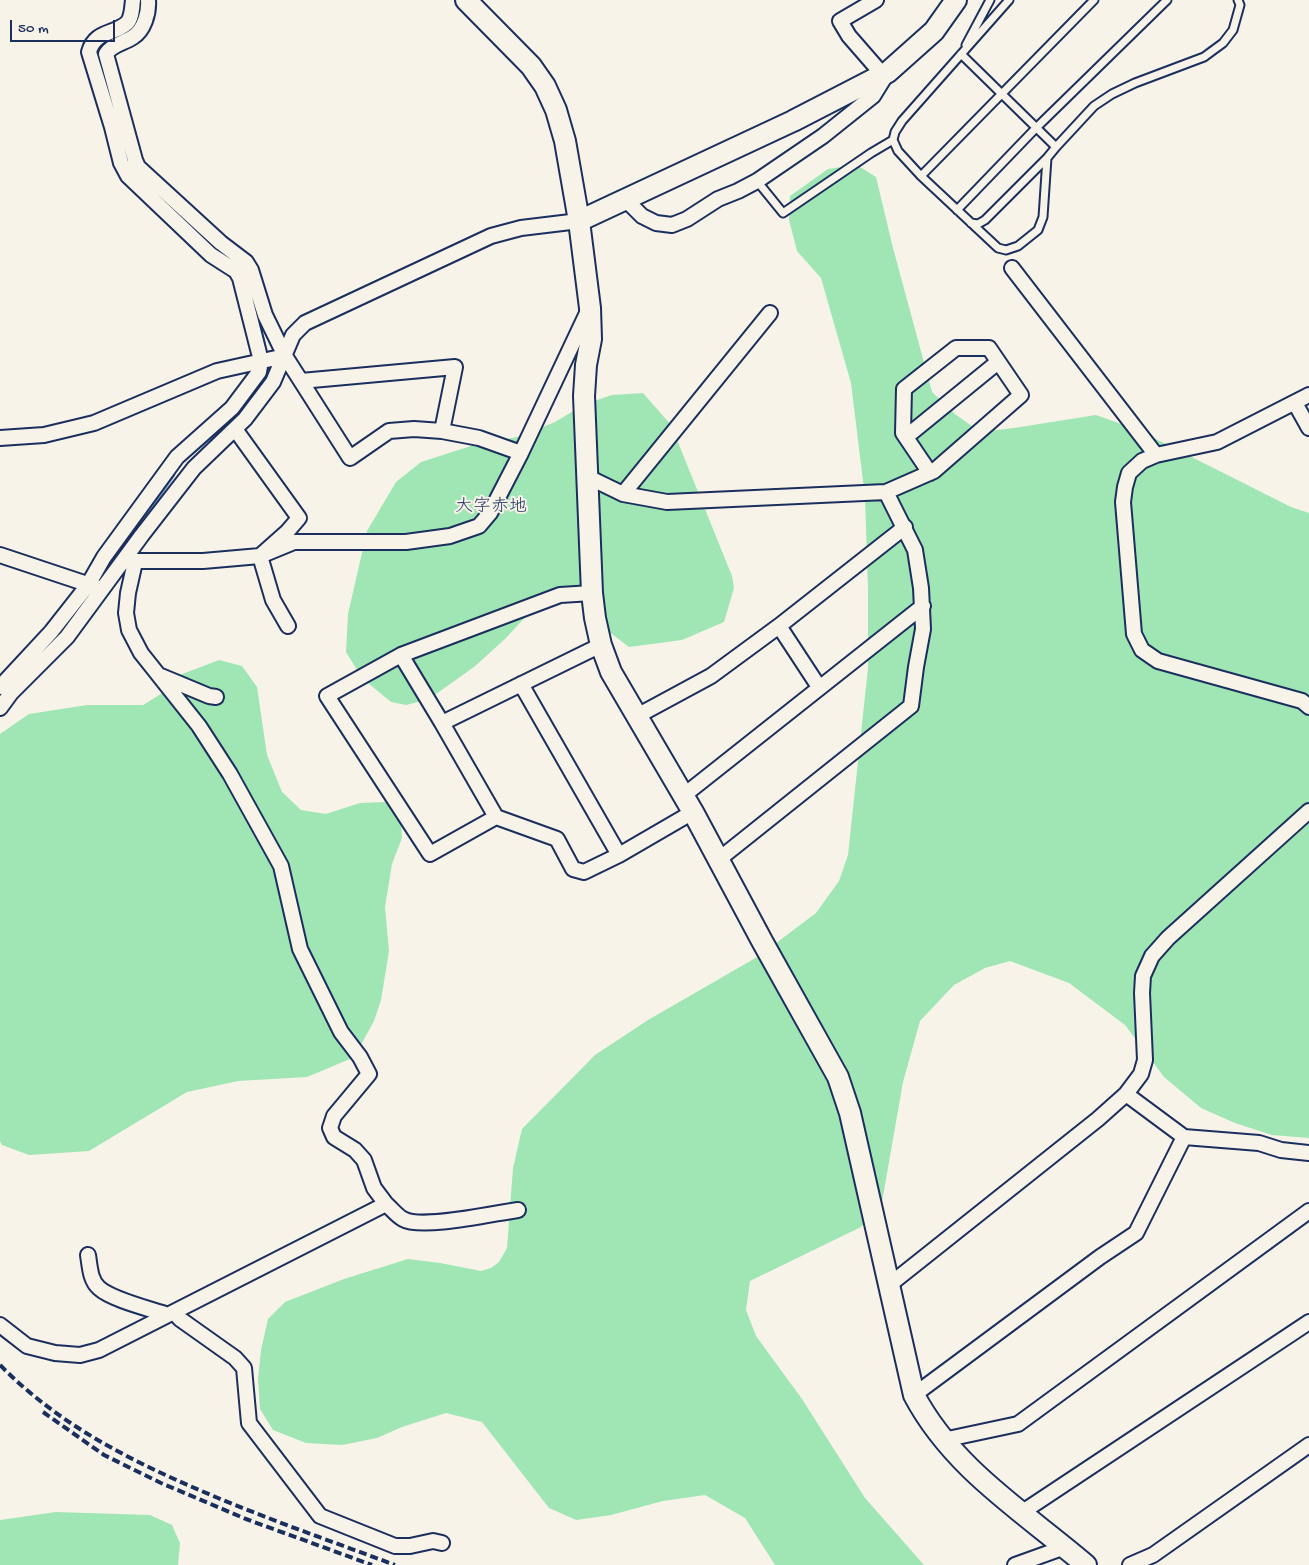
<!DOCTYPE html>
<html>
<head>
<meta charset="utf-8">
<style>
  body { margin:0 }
  #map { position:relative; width:1309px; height:1565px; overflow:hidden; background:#f7f3e8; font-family:"Gochi Hand",sans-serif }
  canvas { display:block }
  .scale { position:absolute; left:10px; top:20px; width:105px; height:22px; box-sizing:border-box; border:2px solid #1b2f5e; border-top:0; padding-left:6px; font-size:15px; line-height:18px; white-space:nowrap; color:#1b2f5e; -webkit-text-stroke:4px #f7f3e8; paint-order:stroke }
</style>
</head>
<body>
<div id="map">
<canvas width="1309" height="1565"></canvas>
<div class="scale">50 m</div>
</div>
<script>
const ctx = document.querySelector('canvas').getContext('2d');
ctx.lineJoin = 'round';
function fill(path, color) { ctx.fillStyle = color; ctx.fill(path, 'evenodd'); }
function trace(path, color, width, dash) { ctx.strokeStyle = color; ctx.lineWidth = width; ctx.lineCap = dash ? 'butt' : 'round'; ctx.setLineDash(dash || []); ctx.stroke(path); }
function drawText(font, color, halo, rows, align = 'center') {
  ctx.font = font + ' "Gochi Hand","Klee One",sans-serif'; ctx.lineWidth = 4; ctx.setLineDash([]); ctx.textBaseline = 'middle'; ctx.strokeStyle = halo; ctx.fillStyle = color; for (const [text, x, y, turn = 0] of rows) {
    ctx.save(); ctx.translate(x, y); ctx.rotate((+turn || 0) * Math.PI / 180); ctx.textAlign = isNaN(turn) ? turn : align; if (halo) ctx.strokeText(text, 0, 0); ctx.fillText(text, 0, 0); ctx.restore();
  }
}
fill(new Path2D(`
  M857 165 876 177 893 248 932 392 955 414 980 432 1014 428 1096 415 1138 430 1291 507 1309 513V1138L1272 1135 1235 1123 1201 1108 1164 1077 1125 1025 1069 983 1010 961 985 968 954 985 920 1021 903 1082 882 1202 861 1227 750 1281 746 1310 756 1336 802 1399 865 1498 924 1565H775L745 1518 705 1495 663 1501 611 1515 576 1520 549 1508 482 1422 446 1413 402 1427 377 1438 342 1445 306 1443 273 1430 260 1409 258 1379 261 1350 268 1319 285 1302 344 1279 408 1259 440 1263 481 1271 491 1268 499 1262 507 1248 513 1168 522 1129 595 1055 648 1020 759 956 816 913 839 881 848 855 868 668V588L865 497 851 383 821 278 797 251 789 220 790 196 828 169Z
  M643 393 671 425 732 576 734 588 724 622 682 640 629 647 608 631 590 608 574 594 530 612 505 639 474 667 429 699 406 705 391 702 362 678 346 652 348 614 367 531 396 482 421 462 471 446 517 437 555 422 585 404 612 395Z
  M219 660 242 666 257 687 267 755 282 792 301 810 326 814 360 803 387 802 400 813 402 838 392 864 385 907 389 951 381 1000 374 1021 363 1041 350 1059 307 1077 238 1081 187 1092 89 1151 29 1155 2 1145 0 1141V734L29 714 87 705H143L164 692 177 676Z
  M56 1512 150 1515 172 1525 180 1543 178 1565H0V1520Z`), '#9fe6b4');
trace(new Path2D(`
  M139 19 142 0
  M103 67 99 54 103 44 134 28
  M253 299 264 346
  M183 460 238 414 270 369
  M102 576 173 475
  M53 640 86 600`), '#6995be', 4.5);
const lane = new Path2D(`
  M1009 0 902 121 895 132 893 140 898 151 921 176 998 248 1006 250 1018 246 1038 230 1043 217 1047 158 1056 147 1094 106 1112 94 1135 83 1204 57 1223 43 1233 30 1240 5 1238 0
  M966 45 990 0
  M961 54 1056 147
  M921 176 1094 0
  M757 181 783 213 871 153 893 140
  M957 210 1036 128 1167 0
  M971 223 978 224 985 220 1047 158`);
const street = new Path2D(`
  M148 0C149 13 144 30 133 37 124 43 111 45 106 54L135 160 138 167 221 243 246 262 251 270 265 315 285 356 350 458 389 431 414 429 442 431 455 367 301 381
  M876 0 840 21 849 36 883 75
  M625 199 642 216 656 223 672 225 687 219 718 199 738 191 757 181 823 136 873 96 886 75
  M1012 268 1156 455
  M1309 395 1217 442 1156 455 1142 461 1129 473 1125 487 1123 502 1134 634 1142 650 1158 661 1302 701 1309 707
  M1295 403 1309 428
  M235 429 299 518 287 532 260 556 273 600 288 626
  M442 431 479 438 521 453
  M906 437 998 362
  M0 438 44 435 94 423 217 371 285 356
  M588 477 623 494 667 502 886 492 915 550 921 588 923 629 916 667 911 706 718 860
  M886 492 934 471 1021 395 989 348H956L904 389 903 433 930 473
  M623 494 770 313
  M0 555 96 587
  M127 561H203L260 556 294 542H406L450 536 479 526 490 513 521 453 588 311
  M779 626 819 687
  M601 645 442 723 496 817 557 839 573 869 584 872 619 855 693 812
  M401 655 442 723
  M161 676 209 696 216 697
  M521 684 619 855
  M0 687 51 632 88 585 104 557 177 457 232 408 259 372 261 361 240 278 236 271 211 255 128 176 121 163 112 127 89 52C95 30 114 35 127 23 132 18 132 8 133 0
  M0 708 11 693 67 637 142 535 194 468 245 419 273 382 293 335 305 323 491 236 521 228 579 221
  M637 716 711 676 779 626 905 527
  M683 796 923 606
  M496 817 430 854 327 696 401 655 560 595 592 593
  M1126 1094 1184 1137 1259 1143 1281 1150 1309 1153
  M386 1204C391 1208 397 1216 403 1219 421 1230 495 1213 518 1210
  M88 1255C90 1267 90 1280 99 1288 112 1300 151 1309 168 1315
  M888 1286 1098 1119 1126 1094 1141 1074 1145 1060 1142 993 1143 976 1152 956 1168 938 1309 811
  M174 1312 180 1319 235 1358 244 1368 249 1423 320 1516 395 1546H410L433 1541 442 1543
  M0 1325 27 1346 55 1353 80 1355 99 1350 386 1204 374 1188 364 1160 355 1150 334 1137 330 1128 334 1116 369 1074 360 1057 341 1032 300 949 281 866 230 774 199 726 141 653 129 630 126 613 128 593 135 562
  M914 1395 1100 1257 1136 1233 1184 1137
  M943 1440 1018 1424 1309 1211
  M1021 1513 1309 1322
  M1015 1565 1065 1547
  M1130 1565 1153 1555 1309 1445`);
const secondary = new Path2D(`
  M466 0 531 66 545 86 556 110 565 141 579 221 590 308 591 339 586 365 584 396 592 593 595 618 601 645 611 672 693 812 762 941 838 1077 850 1113 914 1395C953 1469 1024 1512 1086 1565
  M579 221 793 121 888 72 934 31 956 0`);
trace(lane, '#1b2f5e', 11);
trace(street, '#1b2f5e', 18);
trace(secondary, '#1b2f5e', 24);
trace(lane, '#f7f3e8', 7);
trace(street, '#f7f3e8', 14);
trace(secondary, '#f7f3e8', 20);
trace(new Path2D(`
  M0 1365C62 1428 137 1464 218 1498 276 1522 336 1543 395 1565
  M43 1412 104 1455 161 1483 246 1519 372 1565`), '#1b2f5e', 4, [8, 4]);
drawText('18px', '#1b2f5e', '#f7f3e8', [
  ["大字赤地",491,508]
]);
</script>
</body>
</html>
